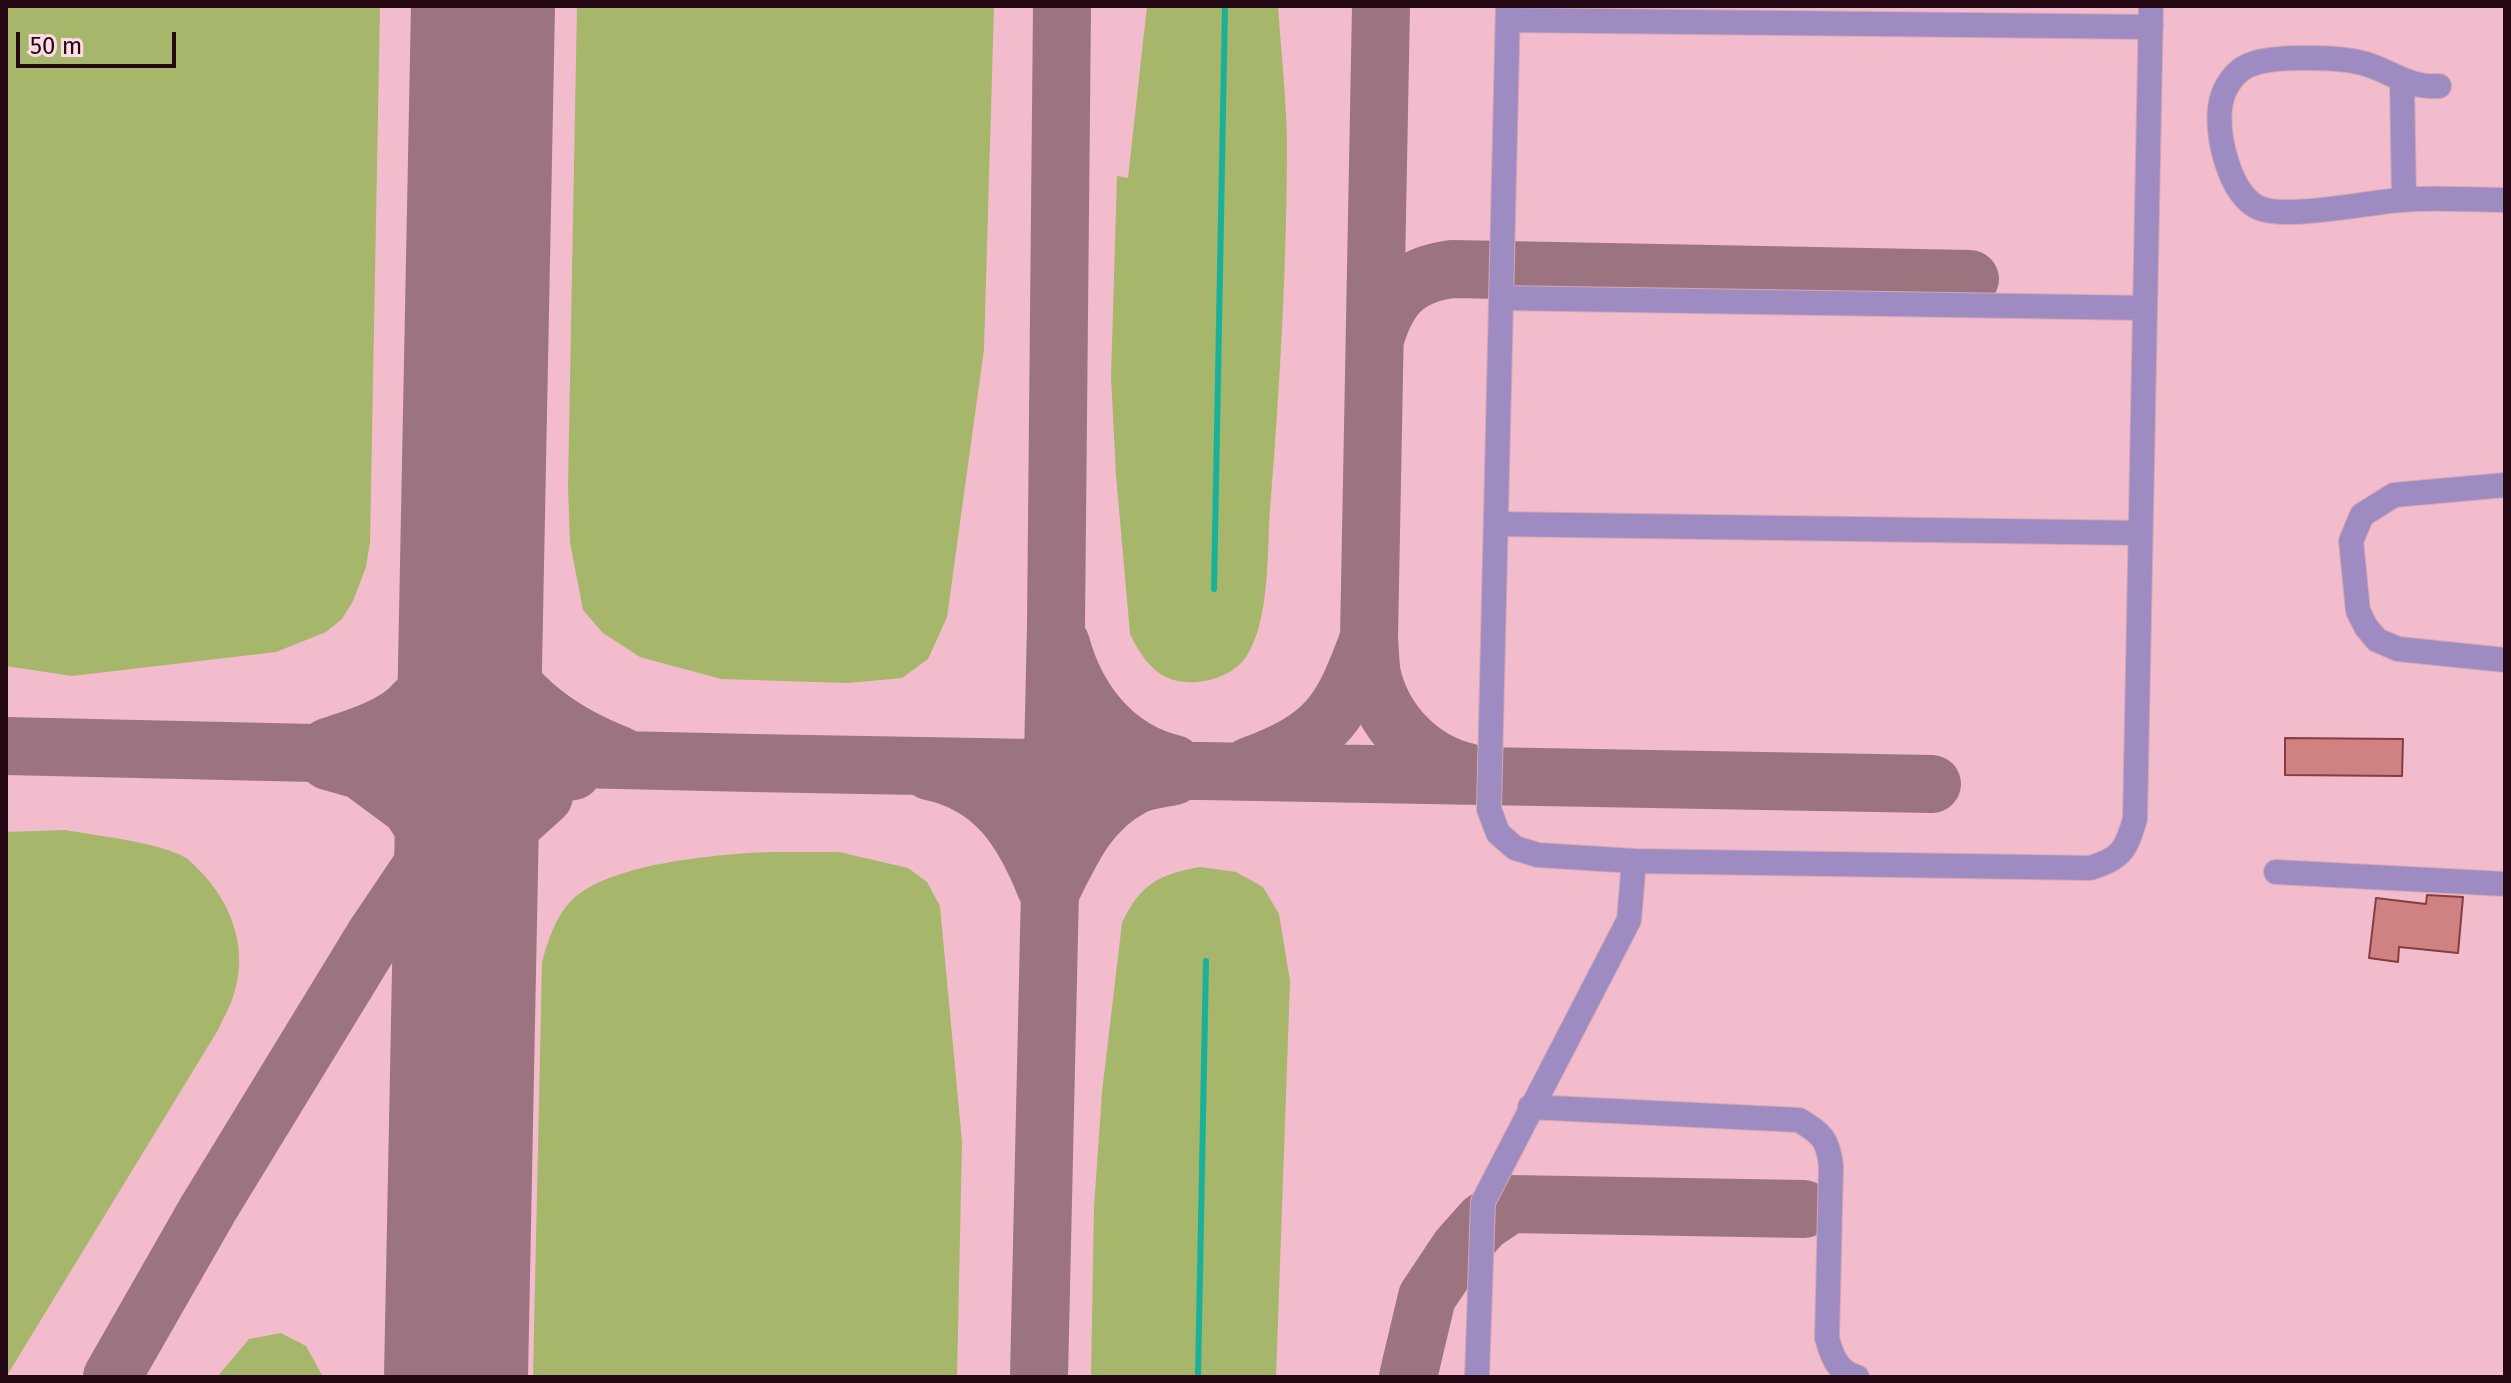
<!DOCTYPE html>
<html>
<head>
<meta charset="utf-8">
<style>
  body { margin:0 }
  #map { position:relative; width:2511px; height:1383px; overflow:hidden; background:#fbcad8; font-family:"Fira Sans",sans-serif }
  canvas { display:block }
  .frame { position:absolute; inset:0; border:8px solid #240813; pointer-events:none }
  .scale { position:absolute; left:16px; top:32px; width:160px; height:36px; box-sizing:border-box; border:4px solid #240813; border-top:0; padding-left:10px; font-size:24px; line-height:28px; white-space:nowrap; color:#240813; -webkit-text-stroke:6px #fedce5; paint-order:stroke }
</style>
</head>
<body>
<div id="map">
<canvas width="2511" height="1383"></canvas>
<div class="frame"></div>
<div class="scale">50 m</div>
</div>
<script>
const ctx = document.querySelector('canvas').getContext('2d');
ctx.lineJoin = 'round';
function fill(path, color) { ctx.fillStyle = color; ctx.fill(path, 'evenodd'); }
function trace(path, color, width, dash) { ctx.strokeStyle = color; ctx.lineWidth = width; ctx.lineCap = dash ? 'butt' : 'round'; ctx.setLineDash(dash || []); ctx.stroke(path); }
fill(new Path2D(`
  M6 6H2505V1377H6Z`), '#f2bccc');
fill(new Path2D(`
  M6 6H380L370 542 366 567 353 601 342 619 326 632 276 652 72 676 6 666Z
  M577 6H994L984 349 947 617 928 659 902 678 848 683 721 679 640 657 603 633 583 610 570 542 568 487Z
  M1147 6H1278C1281 50 1286 95 1287 139 1287 263 1280 386 1270 509 1267 552 1270 621 1246 657 1234 675 1206 684 1186 682 1157 681 1141 657 1130 634L1116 475 1111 377 1117 176 1128 178Z
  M65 830C98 836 159 842 186 858 191 861 196 867 200 871 230 901 248 947 235 990 232 1003 224 1017 218 1030L6 1377V832Z
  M771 852H839L908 868 927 882 940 906 962 1142 957 1377H533L542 962C548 941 555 918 570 902 606 863 720 854 771 852Z
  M1200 867 1236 872 1263 887 1279 914 1290 981 1276 1377H1091L1094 1207 1102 1092 1122 923C1140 884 1160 874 1200 867Z
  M281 1333 306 1346 323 1377H217L249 1339Z`), '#a6b66a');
trace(new Path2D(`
  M1214 589 1225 6
  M1198 1377 1206 961`), '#19b19a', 6);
trace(new Path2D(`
  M1381 6 1369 638C1370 650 1370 663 1372 675 1383 722 1420 761 1467 772
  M1375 339C1388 296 1406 275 1452 269L1970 279
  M471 591C476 608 478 630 487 645 516 701 563 733 619 755
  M1061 644C1076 700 1114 750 1174 764
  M6 746 752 763 1932 784
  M328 747C354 738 386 729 407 711 443 680 457 634 471 591
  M328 761 360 770 410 807 444 858 465 895 503 833 544 796
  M1250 766C1328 737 1341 714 1369 638
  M929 771C994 784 1023 830 1046 888
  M1053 887C1073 847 1090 809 1132 787 1144 780 1161 779 1174 776
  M112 1377 208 1209 374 937 436 845 512 791 552 775 573 771
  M1039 1377 1056 625 1062 6
  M1408 1377 1427 1297 1459 1249 1483 1222 1510 1204 1804 1209`), '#9b7480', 58);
trace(new Path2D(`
  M456 1377 483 6`), '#9b7480', 144);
const building = new Path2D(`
  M2285 738 2403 739 2402 776 2285 775Z
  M2427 895 2463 897 2458 953 2399 947 2398 962 2369 958 2376 898 2426 904Z`);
fill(building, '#d08182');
trace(building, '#843d40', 2);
const minor = new Path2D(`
  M1508 6 1489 809 1498 833 1515 848 1538 855 1634 861 2090 868C2121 859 2126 850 2135 819L2151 6
  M1508 20 2151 27
  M2402 81 2404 199
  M2439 86C2403 88 2389 68 2358 62 2336 57 2276 56 2255 63 2235 68 2222 89 2220 108 2217 137 2229 192 2257 207 2283 221 2369 202 2401 200 2436 197 2471 200 2505 200
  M1501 298 2145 308
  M2505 485 2394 495 2362 515 2351 541 2358 611 2366 627 2377 640 2398 649 2505 660
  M1496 524 2140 533
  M2276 872 2505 884
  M1530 1107 1799 1120C1822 1134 1828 1139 1831 1166L1827 1338C1832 1357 1838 1372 1857 1377
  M1477 1377 1483 1202 1629 920 1634 861`);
trace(minor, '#d4a7b5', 26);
trace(minor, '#9d8bc2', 24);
</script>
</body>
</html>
